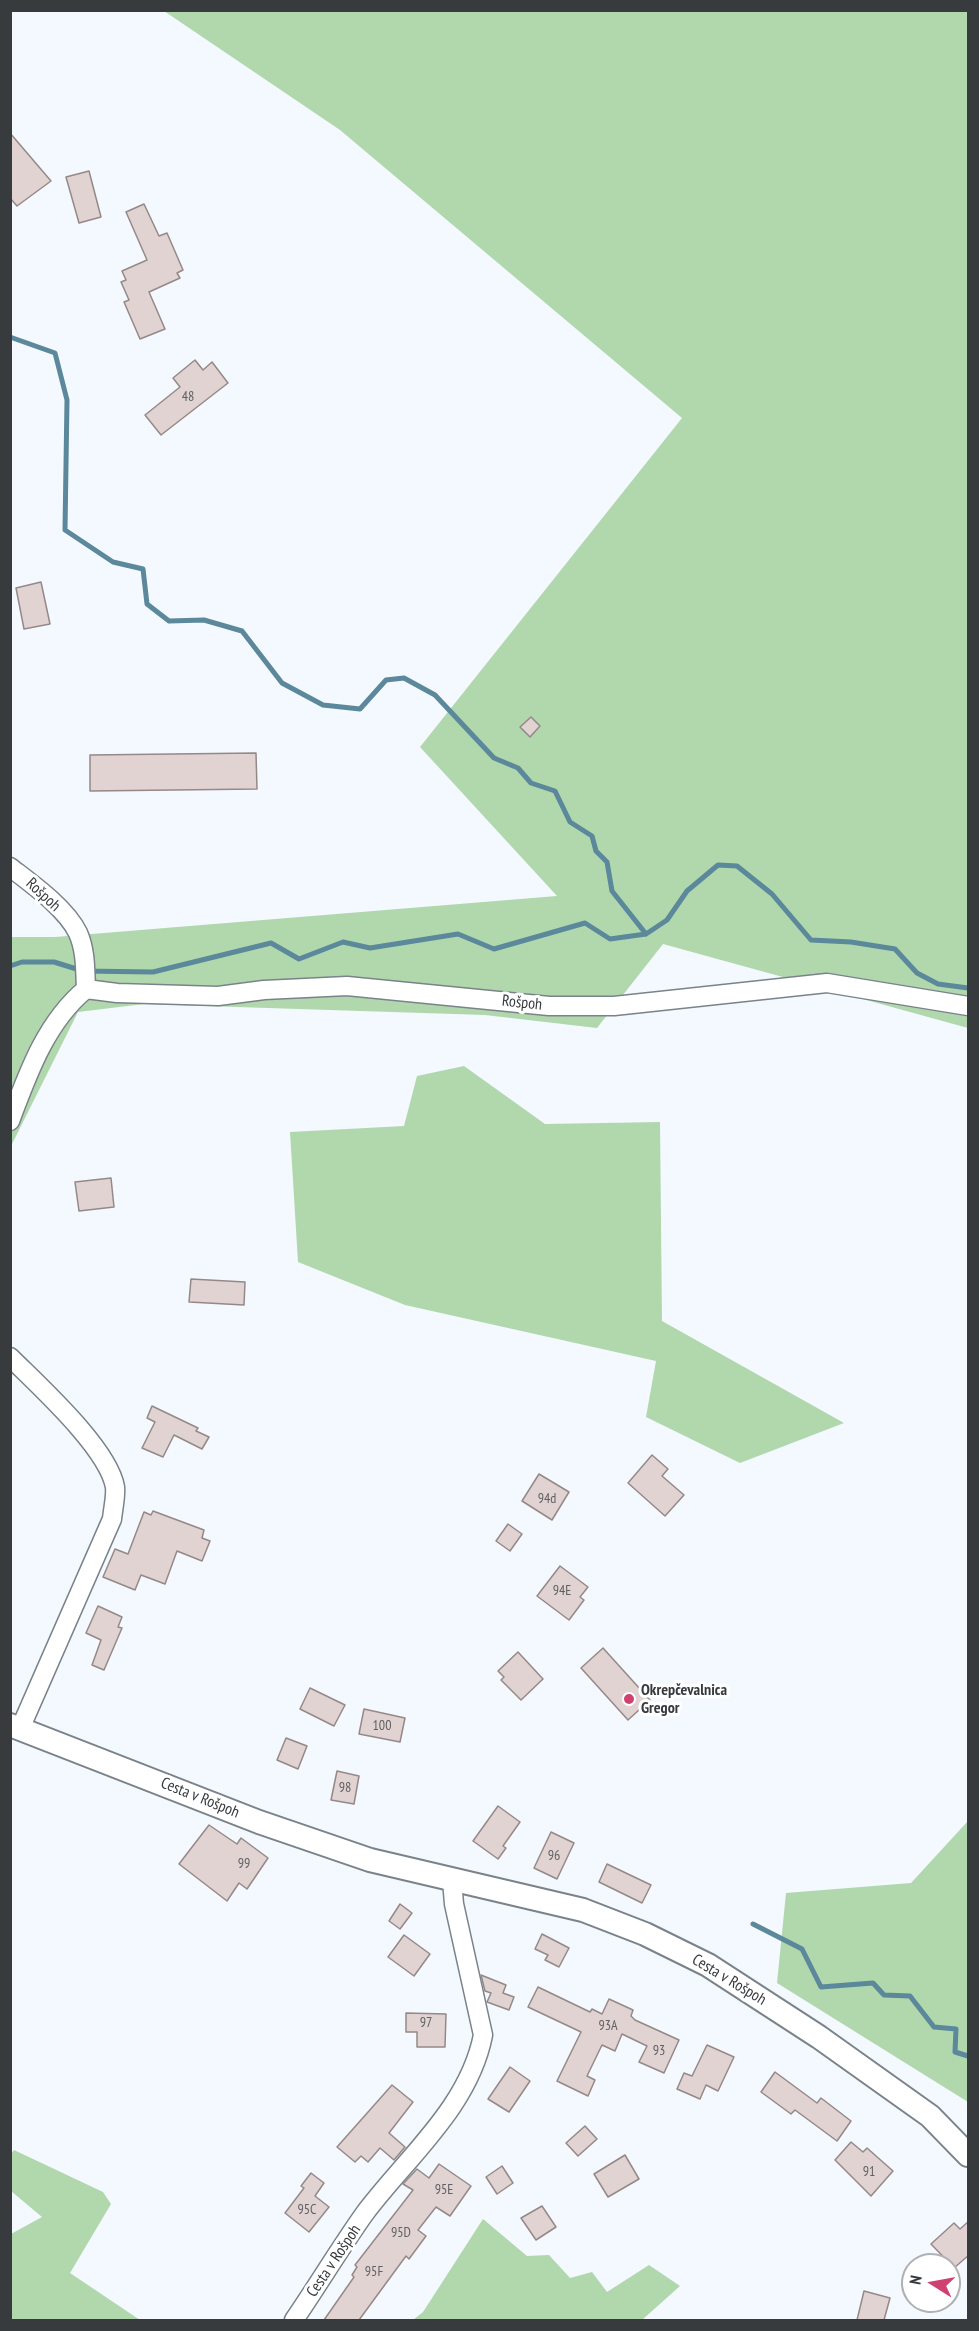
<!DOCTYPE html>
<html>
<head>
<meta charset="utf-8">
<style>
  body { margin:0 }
  #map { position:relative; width:979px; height:2331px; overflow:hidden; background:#f3f9fe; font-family:"PT Sans Narrow",sans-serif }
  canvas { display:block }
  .frame { position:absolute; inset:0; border:12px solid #373b3e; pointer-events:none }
  .north { position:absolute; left:901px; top:2253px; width:60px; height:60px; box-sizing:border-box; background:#fff; border:2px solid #afb1b2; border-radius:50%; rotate:281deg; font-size:16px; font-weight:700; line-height:24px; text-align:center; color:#373b3e }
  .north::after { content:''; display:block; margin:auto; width:21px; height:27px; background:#cf4270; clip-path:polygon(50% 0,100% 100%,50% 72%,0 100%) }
</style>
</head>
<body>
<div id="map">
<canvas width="979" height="2331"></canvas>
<div class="frame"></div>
<div class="north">N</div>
</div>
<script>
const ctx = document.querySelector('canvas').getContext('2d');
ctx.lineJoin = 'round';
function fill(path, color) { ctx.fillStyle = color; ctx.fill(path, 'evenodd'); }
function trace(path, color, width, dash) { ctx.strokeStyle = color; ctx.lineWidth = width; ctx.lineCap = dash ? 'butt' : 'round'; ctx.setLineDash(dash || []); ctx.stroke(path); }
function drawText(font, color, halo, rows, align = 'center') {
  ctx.font = font + ' "PT Sans Narrow",sans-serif'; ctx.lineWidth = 6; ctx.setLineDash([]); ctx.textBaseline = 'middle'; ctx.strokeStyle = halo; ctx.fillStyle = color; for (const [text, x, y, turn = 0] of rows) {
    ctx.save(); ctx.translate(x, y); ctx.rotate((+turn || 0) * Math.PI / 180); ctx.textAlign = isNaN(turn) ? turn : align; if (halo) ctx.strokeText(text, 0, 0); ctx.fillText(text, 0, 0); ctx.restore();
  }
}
fill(new Path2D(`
  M164 11H968V1028L663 944 597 1028 485 1015 144 1004 78 1012 11 1146V937H55L557 896 420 747 682 418 340 130Z
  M464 1066 545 1124 660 1122 662 1321 844 1423 740 1463 646 1417 656 1361 405 1305 298 1262 290 1132 404 1126 417 1076Z
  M968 1821V2102L777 1983 786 1893 911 1883Z
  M14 2150 103 2192 111 2204 70 2273 140 2320H11V2234L42 2217 11 2191V2154Z
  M483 2219 527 2256 549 2255 570 2278 592 2272 607 2292 649 2265 680 2286 642 2320H413L423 2312Z`), '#b1d7ad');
trace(new Path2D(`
  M10 337 55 353 67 400 65 530 113 562 143 569 147 604 169 621 204 620 242 631 282 683 323 705 360 709 386 680 404 678 435 695 494 758 518 768 531 783 555 791 570 822 592 836 596 851 607 862 612 891 646 934
  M10 966 22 962H54L83 971 153 972 271 943 299 959 343 942 370 948 458 934 494 949 585 923 610 939 646 934 667 920 687 891 718 865 737 866 772 894 811 940 851 942 895 949 917 973 938 984 968 988
  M753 1924 802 1949 821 1987 873 1983 884 1995 910 1996 934 2027 956 2029 955 2052 968 2056`), '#5b889a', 5);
const building = new Path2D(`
  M10 133 51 181 17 206 10 198Z
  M89 171 101 217 79 223 66 177Z
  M144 204 159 236 167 233 183 270 177 273 180 278 149 292 165 329 140 339 124 302 129 300 121 282 126 280 122 271 147 260 126 212Z
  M195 360 203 370 212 362 228 383 161 435 145 415 180 387 173 378Z
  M41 582 50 624 24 629 16 588Z
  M531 717 540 726 530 737 520 727Z
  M256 753 257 789 90 791V755Z
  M111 1178 114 1207 79 1211 75 1182Z
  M191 1279 245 1282 244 1305 189 1302Z
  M152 1406 198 1428 196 1431 209 1437 202 1449 174 1435 163 1457 142 1448 155 1422 147 1418Z
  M652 1455 668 1469 662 1476 684 1495 665 1516 628 1483Z
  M539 1474 569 1492 552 1520 522 1501Z
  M153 1511 204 1530 202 1538 210 1541 202 1561 177 1551 165 1584 141 1575 135 1590 103 1577 115 1549 128 1554 144 1512 151 1515Z
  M508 1524 522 1534 510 1551 496 1541Z
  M560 1566 588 1587 580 1597 584 1600 569 1620 537 1596Z
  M98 1606 122 1617 118 1627 122 1628 104 1670 92 1665 101 1640 86 1633Z
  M603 1648 650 1700 628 1720 581 1668Z
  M518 1652 543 1679 521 1700 501 1680 504 1677 498 1671Z
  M310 1688 345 1705 334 1726 300 1709Z
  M364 1709 405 1718 400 1742 359 1734Z
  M286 1738 307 1746 298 1769 277 1760Z
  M337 1771 359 1776 354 1804 331 1800Z
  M498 1806 520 1822 503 1846 506 1848 498 1859 473 1841Z
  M209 1825 237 1844 241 1838 268 1858 247 1889 239 1883 227 1901 179 1864Z
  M551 1832 574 1843 557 1879 534 1868Z
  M607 1864 651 1885 642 1903 599 1882Z
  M400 1904 412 1913 400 1929 389 1921Z
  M542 1934 569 1948 559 1967 545 1960 548 1955 535 1949Z
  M404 1935 430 1954 414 1976 388 1957Z
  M481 1975 506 1985 503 1993 514 1997 509 2010 487 2002 491 1993 485 1991Z
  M538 1987 590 2012 592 2009 602 2014 609 1999 633 2010 631 2016 635 2020 679 2040 664 2073 639 2062 647 2046 622 2034 615 2051 602 2045 587 2076 595 2080 588 2096 557 2081 581 2032 528 2007Z
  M406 2013 446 2014 445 2047H417V2032H406Z
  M707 2045 734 2057 718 2091 706 2085 700 2099 677 2089 684 2073 692 2076Z
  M510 2067 530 2081 509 2112 488 2099Z
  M775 2072 817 2103 821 2098 851 2121 837 2141 795 2110 791 2114 761 2092Z
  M392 2085 413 2102 389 2133 405 2147 394 2160 380 2148 368 2162 361 2156 355 2162 337 2147Z
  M585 2126 597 2139 578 2156 566 2143Z
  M851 2142 863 2152 867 2148 893 2171 871 2196 835 2160Z
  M625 2155 639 2179 608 2197 594 2174Z
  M439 2164 471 2186 450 2216 436 2207 418 2230 426 2236 409 2259 406 2256 359 2320H324L354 2277 352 2275 357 2267 355 2265 413 2190 403 2184 417 2169 429 2178Z
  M502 2166 513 2183 497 2194 486 2177Z
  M311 2173 324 2183 315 2196 329 2207 309 2232 285 2213 304 2188 301 2186Z
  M542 2206 556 2227 536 2240 521 2218Z
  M969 2221V2255L954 2268 931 2244 954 2223 960 2229Z
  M864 2291 890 2298 884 2320H857Z`);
fill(building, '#e0d3d2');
trace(building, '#958988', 1.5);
const minor = new Path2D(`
  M10 867C32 884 66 908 78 933 86 951 85 970 86 989
  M86 989 117 993 218 996 264 990 347 986 549 1006H614L827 983 968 1006
  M10 1121C28 1073 46 1022 86 989
  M10 1357C39 1386 108 1448 115 1487 116 1496 113 1509 112 1519L20 1729
  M294 2320C318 2285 340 2248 365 2213 407 2157 469 2107 483 2035L454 1904 452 1880`);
const tertiary = new Path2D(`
  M10 1725 259 1822 370 1860 583 1910 645 1934 708 1965 819 2037 930 2116 968 2155`);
trace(minor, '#7a838a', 21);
trace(tertiary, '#7a838a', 26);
trace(minor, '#fff', 18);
trace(tertiary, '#fff', 22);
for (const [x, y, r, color] of [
  [629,1699,6,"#cf4270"]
]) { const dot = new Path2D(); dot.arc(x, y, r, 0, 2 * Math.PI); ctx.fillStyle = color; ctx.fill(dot); trace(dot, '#fff', 2); }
drawText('14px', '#616163', null, [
  ["48",188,397],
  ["94d",547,1499],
  ["94E",562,1591],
  ["100",382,1726],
  ["98",345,1788],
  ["96",554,1856],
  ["99",244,1864],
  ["97",426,2023],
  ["93A",608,2026],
  ["93",659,2051],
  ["91",869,2172],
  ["95E",444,2190],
  ["95C",307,2210],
  ["95D",401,2233],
  ["95F",374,2272]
]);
drawText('16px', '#373b3e', '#fff', [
  ["Rošpoh",43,895,43],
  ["Rošpoh",522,1003,6],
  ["Cesta v Rošpoh",200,1798,22],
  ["Cesta v Rošpoh",729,1980,31],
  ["Cesta v Rošpoh",334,2261,-56]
]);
drawText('bold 16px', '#373b3e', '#fff', [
  ["Okrepčevalnica",641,1690],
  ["Gregor",641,1708]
], 'left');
</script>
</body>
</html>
